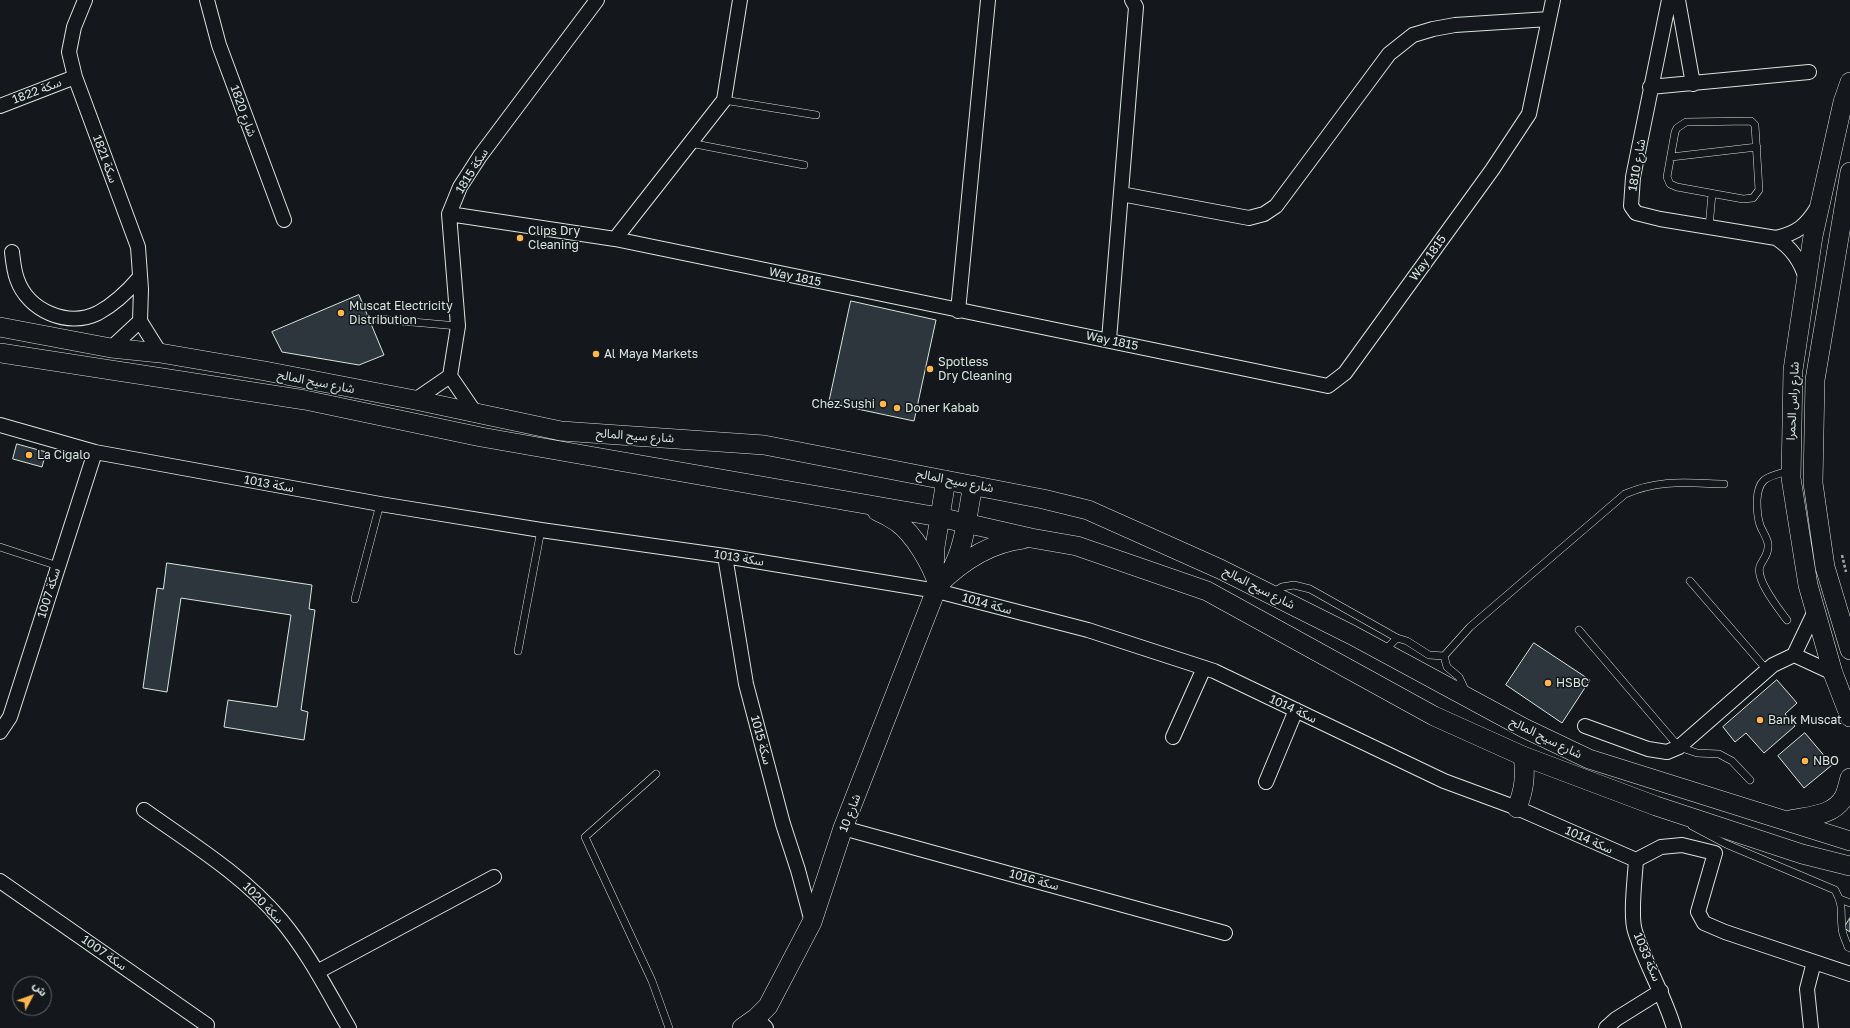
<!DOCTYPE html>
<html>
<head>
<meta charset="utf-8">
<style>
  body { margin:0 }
  #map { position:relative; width:1850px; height:1028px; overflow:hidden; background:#14181c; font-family:"Golos Text","Noto Sans Arabic",sans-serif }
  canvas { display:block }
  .north { position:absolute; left:12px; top:976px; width:40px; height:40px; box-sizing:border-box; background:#14181c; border:1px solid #626a69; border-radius:50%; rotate:49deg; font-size:11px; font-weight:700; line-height:16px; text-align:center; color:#d8e6dc }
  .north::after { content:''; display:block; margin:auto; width:14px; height:18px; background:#ffb74d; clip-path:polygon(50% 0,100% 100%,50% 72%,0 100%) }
</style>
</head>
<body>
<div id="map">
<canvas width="1850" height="1028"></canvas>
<div class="north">ش</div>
</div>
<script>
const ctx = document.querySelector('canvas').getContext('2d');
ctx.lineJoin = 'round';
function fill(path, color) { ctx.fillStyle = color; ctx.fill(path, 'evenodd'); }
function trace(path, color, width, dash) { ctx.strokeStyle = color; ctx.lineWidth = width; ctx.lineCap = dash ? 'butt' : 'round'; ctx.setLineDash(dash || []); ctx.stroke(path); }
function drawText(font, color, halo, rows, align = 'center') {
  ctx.font = font + ' "Golos Text","Noto Sans Arabic",sans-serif'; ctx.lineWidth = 3; ctx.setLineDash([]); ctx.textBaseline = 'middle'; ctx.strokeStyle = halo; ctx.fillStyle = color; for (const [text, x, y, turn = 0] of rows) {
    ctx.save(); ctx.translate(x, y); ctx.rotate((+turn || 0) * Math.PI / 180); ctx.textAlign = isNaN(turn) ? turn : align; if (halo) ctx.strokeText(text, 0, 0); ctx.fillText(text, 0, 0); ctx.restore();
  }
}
const building = new Path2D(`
  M359 295 384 355 359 365 282 352 272 332Z
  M851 301 936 320 914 421 829 403Z
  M17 444 46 452 42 467 13 459Z
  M167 563 312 585 309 609 315 610 301 710 308 712 304 740 224 727 228 700 277 707 291 615 181 598 167 692 143 688 157 588 163 589Z
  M1534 643 1590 680 1562 723 1506 685Z
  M1777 680 1797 703 1785 714 1795 726 1764 753 1746 733 1735 742 1723 727Z
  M1805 733 1832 765 1804 788 1778 756Z
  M1850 918V932L1844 928Z`);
fill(building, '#2c363c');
trace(building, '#d8e6dc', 1);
const lane = new Path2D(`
  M724 100 816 115
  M1751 121 1755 125 1759 190 1753 198 1743 199 1677 187 1670 184 1667 177 1675 132 1677 128 1686 122Z
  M690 143 804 165
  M1671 157 1757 147
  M1709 227 1712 194
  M378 319 458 326
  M0 547 58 566
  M1690 581 1767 670
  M1272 593 1282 587 1294 585 1310 589 1397 638
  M355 599 380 504
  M1787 620C1779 609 1755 580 1760 566 1763 559 1769 554 1768 544 1767 537 1762 531 1760 525 1757 516 1757 509 1757 501 1758 475 1770 477 1791 470
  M1579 630 1679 747 1697 753 1719 754 1732 761 1750 780
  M518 651 541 530
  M1383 652 1397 638 1407 641 1429 655 1444 656 1470 627 1625 494C1660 479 1687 483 1724 484
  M1444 656 1447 667 1459 677 1466 692
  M656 774 585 837 652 981 669 1028
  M1692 826 1726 844 1835 890C1844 906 1840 911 1842 928 1842 934 1846 941 1848 947L1850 948
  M1840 899 1850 903`);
const street = new Path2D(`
  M85 0 74 27 69 52 75 77 138 247 141 289 140 321 160 353
  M207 0 219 45 284 220
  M1669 0 1633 177 1631 206 1636 213 1660 219 1776 238C1792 248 1801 261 1806 279
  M1678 0 1693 84
  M1650 87 1809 72
  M0 106 75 77
  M1121 194 1249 218 1264 214 1276 206 1389 54 1413 35 1433 29 1455 25 1549 19
  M449 214 615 239 1328 386 1345 373 1492 170 1529 114 1553 0
  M1776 238C1797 233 1806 226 1817 208
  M615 239 724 100 740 0
  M12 252C13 261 14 271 17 279 28 311 68 328 98 313 115 304 128 291 140 277
  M958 311 988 0
  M1109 340 1136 7 1132 0
  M111 348 140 321
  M415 400 450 376
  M476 414 450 376 458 326 449 214 460 187 480 156 597 0
  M0 425 95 452 380 504 541 530 725 556 937 591 1088 630 1214 671 1444 781 1517 808 1636 860
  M725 556 746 684 783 824 798 870 812 922
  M1794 655 1833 673
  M1585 726 1648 749 1667 752 1679 747 1773 665 1794 655 1815 611
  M0 732 10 717 95 452
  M1173 737 1204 668
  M1266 782 1296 710
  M144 810C192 844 243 875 281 920 308 952 328 992 349 1028
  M843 828 1225 933
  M1636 860 1661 847 1682 845 1715 853 1698 912 1704 923 1725 932 1850 974
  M1636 860C1635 877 1630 916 1635 931 1645 964 1664 994 1674 1028
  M0 881 207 1025
  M317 972 494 877
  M756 1018 766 1028
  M1606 1028 1616 1019 1661 991
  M1811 1028 1807 989 1814 962`);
const secondary = new Path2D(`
  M1850 82 1843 102 1813 236 1793 370 1791 478 1808 585 1833 673 1850 717
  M1850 172 1815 380 1813 483 1825 567 1850 650
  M0 327 111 348 160 353 265 371 415 400 561 431 764 445 1043 499 1088 510 1220 569 1352 635 1524 728 1589 759 1850 841
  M0 353 305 400 481 437 939 517 1031 538 1077 546 1207 591 1434 716 1523 756 1656 806 1802 854 1850 866
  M877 511C884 514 891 518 897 522 914 534 932 565 938 585
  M934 574 935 547 946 480
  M949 574C965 549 967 514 973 485
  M938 585C962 561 989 543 1023 539
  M1517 808C1524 790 1526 776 1523 756
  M1790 820C1808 816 1834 816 1844 797 1847 791 1848 784 1850 778
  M742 1028 756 1018 768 1006 812 922 843 828 938 585`);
trace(lane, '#d8e6dc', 8);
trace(street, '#d8e6dc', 16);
trace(secondary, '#d8e6dc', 20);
trace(new Path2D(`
  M1842 555 1846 572`), '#9da8a2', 2.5, [3, 2]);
trace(lane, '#14181c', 7);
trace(street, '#14181c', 14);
trace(secondary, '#14181c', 19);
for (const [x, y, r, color] of [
  [520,238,4,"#ffb74d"],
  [341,313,4,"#ffb74d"],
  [596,354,4,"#ffb74d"],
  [930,369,4,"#ffb74d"],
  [883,404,4,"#ffb74d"],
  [897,408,4,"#ffb74d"],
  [29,455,4,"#ffb74d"],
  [1548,683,4,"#ffb74d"],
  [1760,720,4,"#ffb74d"],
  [1805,761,4,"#ffb74d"]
]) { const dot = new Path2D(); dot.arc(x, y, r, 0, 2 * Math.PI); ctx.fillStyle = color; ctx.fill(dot); trace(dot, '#14181c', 1.5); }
drawText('12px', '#d8e6dc', '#14181c', [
  ["سكة 1822",37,91,-21],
  ["1820 شارع",243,111,70],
  ["سكة 1821",105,159,70],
  ["شارع 1810",1637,165,-80],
  ["سكة 1815",472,171,-58],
  ["Way 1815",1428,258,-54],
  ["Way 1815",795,277,12],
  ["Way 1815",1112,341,12],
  ["شارع سيح المالح",316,382,11],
  ["شارع راس الحمرا",1793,401,-87],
  ["شارع سيح المالح",635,436,4],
  ["شارع سيح المالح",955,481,11],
  ["سكة 1013",269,484,10],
  ["سكة 1013",739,558,9],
  ["شارع سيح المالح",1259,588,27],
  ["سكة 1007",49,593,-73],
  ["سكة 1014",987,604,15],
  ["سكة 1014",1293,709,25],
  ["شارع سيح المالح",1546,738,26],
  ["سكة 1015",761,740,75],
  ["شارع 10",850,813,-69],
  ["سكة 1014",1589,840,24],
  ["سكة 1016",1034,880,15],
  ["سكة 1020",263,903,46],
  ["سكة 1007",104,953,35],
  ["سكة 1033",1647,957,67]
]);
drawText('12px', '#d8e6dc', '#14181c', [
  ["Clips Dry",528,231],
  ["Cleaning",528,245],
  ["Muscat Electricity",349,306],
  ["Distribution",349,320],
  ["Al Maya Markets",604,354],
  ["Spotless",938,362],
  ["Dry Cleaning",938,376],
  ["Chez Sushi",875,404,"right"],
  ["Doner Kabab",905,408],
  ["La Cigalo",37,455],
  ["HSBC",1556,683],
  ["Bank Muscat",1768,720],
  ["NBO",1813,761]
], 'left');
</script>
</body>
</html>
